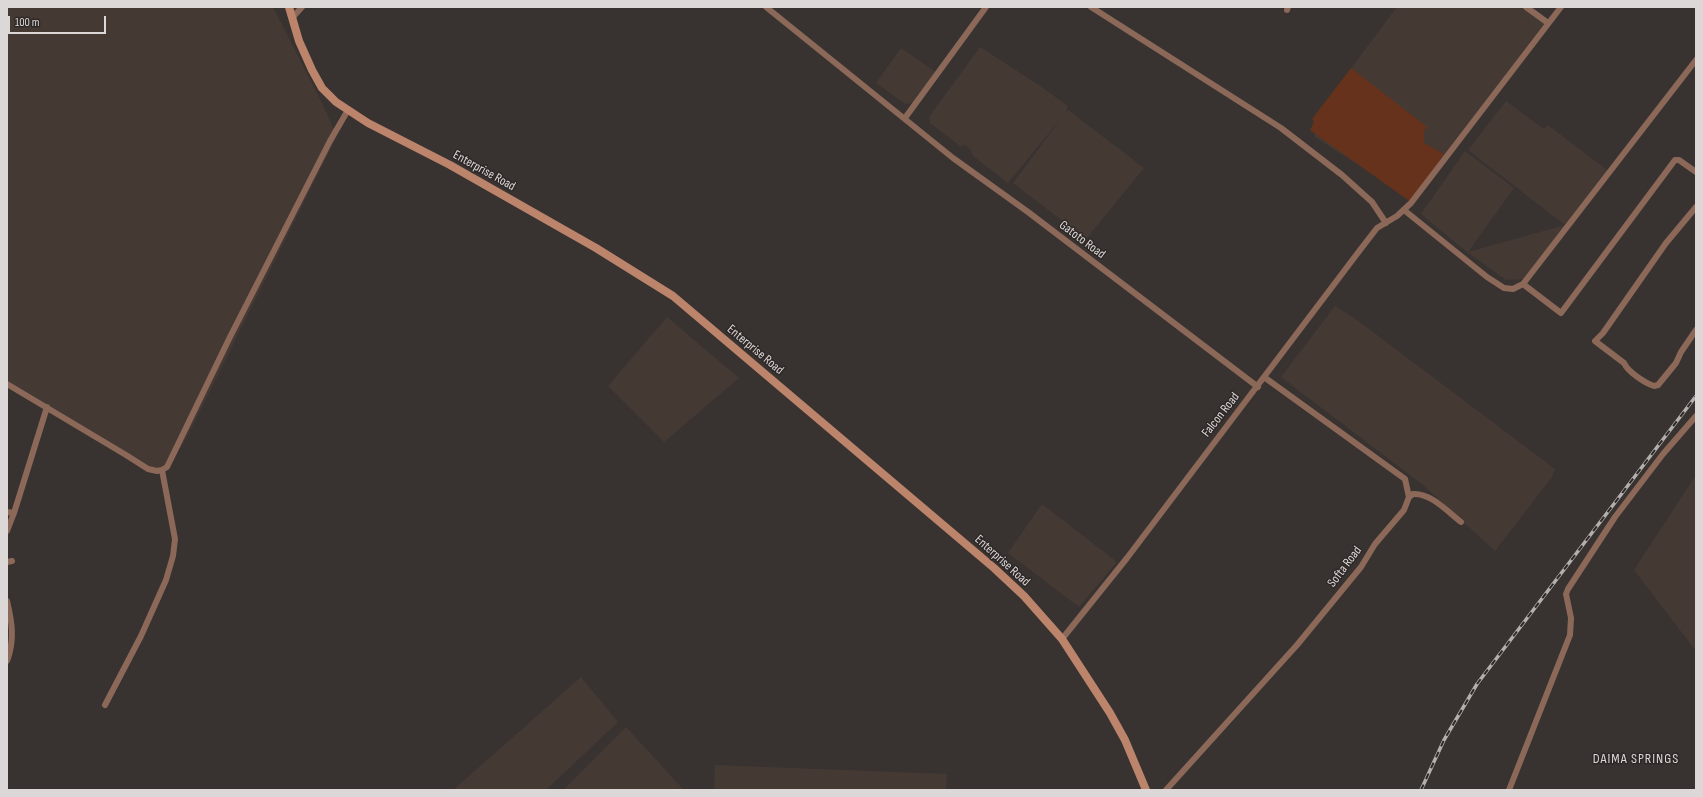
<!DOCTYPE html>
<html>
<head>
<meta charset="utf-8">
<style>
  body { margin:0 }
  #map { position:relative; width:1703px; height:797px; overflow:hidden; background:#383331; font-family:"Sofia Sans Condensed",sans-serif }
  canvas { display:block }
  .frame { position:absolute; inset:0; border:8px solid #dcd8d7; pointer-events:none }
  .scale { position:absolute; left:8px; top:16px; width:98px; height:18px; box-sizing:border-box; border:2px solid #dcd8d7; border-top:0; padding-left:5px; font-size:12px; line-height:14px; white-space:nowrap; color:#dcd8d7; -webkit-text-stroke:3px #2e2927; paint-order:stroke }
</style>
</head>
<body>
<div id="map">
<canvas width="1703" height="797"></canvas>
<div class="frame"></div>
<div class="scale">100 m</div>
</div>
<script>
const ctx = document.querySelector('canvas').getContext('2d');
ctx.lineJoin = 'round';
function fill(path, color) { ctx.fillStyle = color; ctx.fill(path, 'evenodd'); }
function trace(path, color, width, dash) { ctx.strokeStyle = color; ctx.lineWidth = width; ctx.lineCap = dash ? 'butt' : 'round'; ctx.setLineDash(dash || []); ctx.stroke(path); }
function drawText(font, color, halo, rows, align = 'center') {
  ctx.font = font + ' "Sofia Sans Condensed",sans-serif'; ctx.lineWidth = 3; ctx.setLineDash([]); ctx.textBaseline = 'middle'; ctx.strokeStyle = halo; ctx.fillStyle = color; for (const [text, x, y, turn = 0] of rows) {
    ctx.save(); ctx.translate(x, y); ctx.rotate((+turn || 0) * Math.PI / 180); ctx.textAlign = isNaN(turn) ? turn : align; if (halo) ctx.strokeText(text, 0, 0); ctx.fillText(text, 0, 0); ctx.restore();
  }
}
fill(new Path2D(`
  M7 7H273L322 103 337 136 189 433 169 468 152 470 7 385Z
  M1397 7H1527L1546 21 1411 199 1315 137 1314 122 1313 119Z
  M980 47 1037 84 1068 106 1065 113 1068 110 1144 168 1086 239 1013 183 1063 116 1008 183 972 155 971 150 965 145 960 146 930 123 929 117Z
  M901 48 937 73 914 103 905 104 876 83Z
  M1506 101 1544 129 1548 125 1607 170 1524 279 1506 280 1467 252 1421 214 1465 151 1514 188 1468 252 1565 225 1468 150Z
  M1335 306 1353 317 1555 469 1552 477 1495 551 1423 485 1281 377Z
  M667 317 739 378 664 442 608 386Z
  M1696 475V651L1634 570Z
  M1042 504 1117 562 1079 607 1008 553Z
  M581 677 618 722 546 790H453Z
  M626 727 683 789 682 790H563Z
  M715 765 947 774 946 790H714Z`), '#453934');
fill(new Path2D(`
  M1351 68 1427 127 1424 131V143L1444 154 1412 203 1310 130 1314 122 1312 119Z`), '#66321b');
trace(new Path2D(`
  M766 7 953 158 1028 212 1258 387
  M1091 7 1281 128 1342 175 1372 202 1386 223
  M1526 7 1548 23
  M1287 10 1288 7
  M293 17 302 7
  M905 118 986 7
  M1696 207 1666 243 1603 333 1595 341 1624 363C1628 372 1645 383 1654 386L1658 385 1676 363 1681 352 1696 330
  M1404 210 1487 277 1504 288 1513 289 1523 284 1696 60
  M1523 284 1561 313 1675 160H1679L1696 172
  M7 384 126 455 148 469 157 471 162 470 167 467 230 337 330 141 348 110
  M1409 497 1413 494C1431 493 1447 511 1461 522
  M7 512 14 513 47 407
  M7 531 14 513
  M7 562 12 561
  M7 601C12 622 15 640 7 661
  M1062 639 1127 558 1360 250 1377 228 1397 216 1411 203 1561 7
  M105 705 141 636 166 580 173 556 175 539 162 470
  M1166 790 1297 645 1361 567 1375 544 1404 510 1409 497 1405 479 1264 377
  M1509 790 1570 635 1571 618 1566 594 1568 589 1615 517 1663 454 1696 416`), '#8c6859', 6);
trace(new Path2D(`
  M289 7 299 41 312 70 322 88 336 102 368 123 450 165 596 248 673 296 994 568 1024 596 1062 639 1110 713 1125 740 1146 790`), '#bd846c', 8);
const rail = new Path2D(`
  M1421 790 1444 740 1477 684 1696 396`);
trace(rail, '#b3afad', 3.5);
trace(rail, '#2e2927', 2, [6]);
drawText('13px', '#dcd8d7', '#2e2927', [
  ["Enterprise Road",484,171,29],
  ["Gatoto Road",1082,240,37],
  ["Enterprise Road",755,350,40],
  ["Falcon Road",1221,415,-52],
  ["Enterprise Road",1002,561,42],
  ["Softa Road",1345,567,-53]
]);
ctx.letterSpacing = '1px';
drawText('14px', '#dcd8d7', '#2e2927', [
  ["DAIMA SPRINGS",1636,759]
]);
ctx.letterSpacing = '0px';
</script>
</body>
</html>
